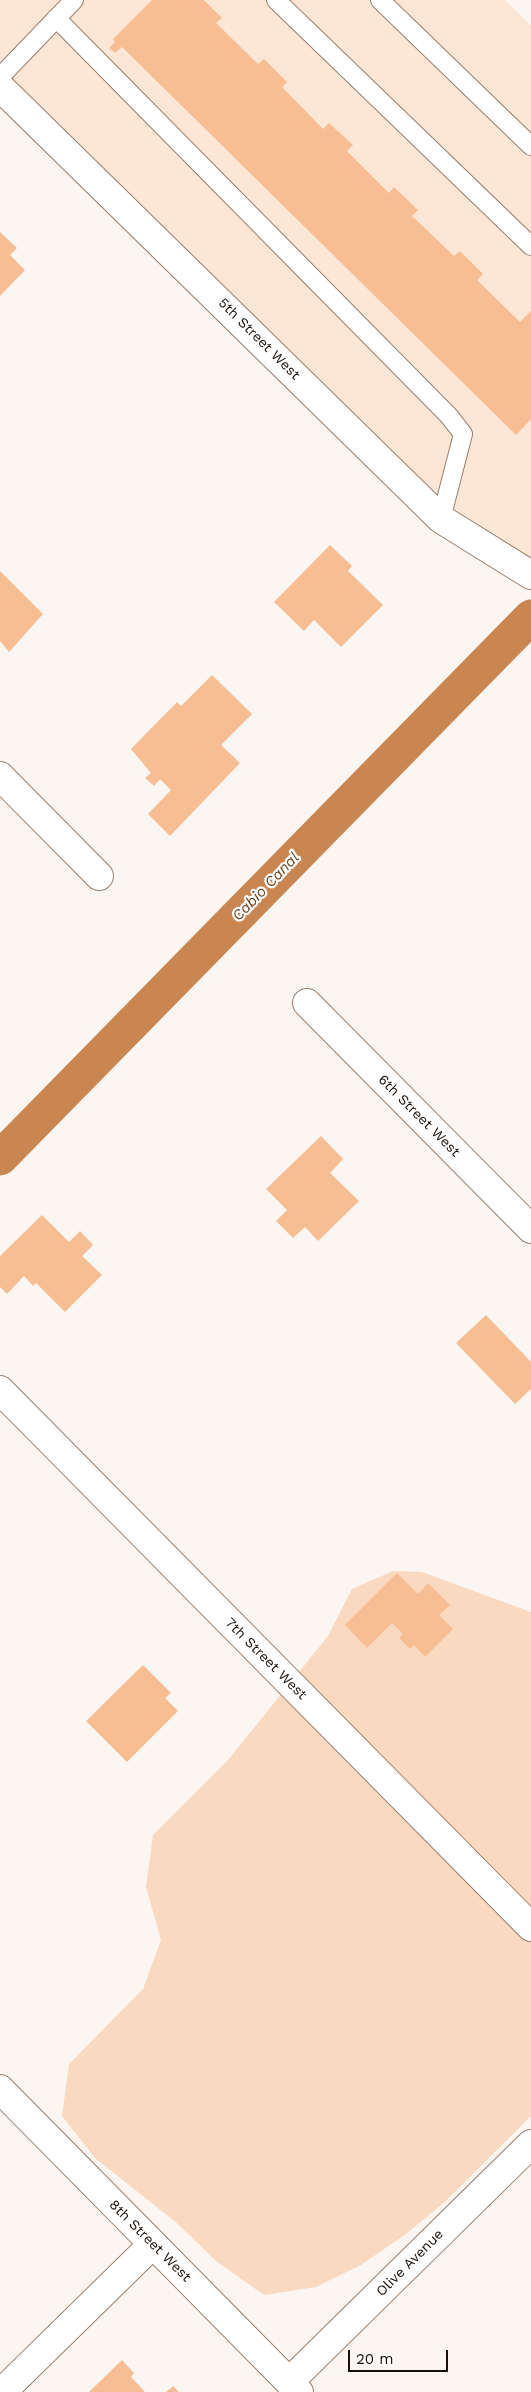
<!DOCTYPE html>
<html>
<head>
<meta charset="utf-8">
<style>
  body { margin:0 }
  #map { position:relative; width:531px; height:2392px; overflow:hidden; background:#fcf6f2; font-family:"Work Sans",sans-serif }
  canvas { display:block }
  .scale { position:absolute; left:348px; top:2350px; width:100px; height:22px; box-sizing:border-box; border:2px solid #190f08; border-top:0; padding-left:6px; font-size:15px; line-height:18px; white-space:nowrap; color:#190f08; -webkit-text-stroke:4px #fff; paint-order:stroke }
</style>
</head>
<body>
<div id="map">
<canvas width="531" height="2392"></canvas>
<div class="scale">20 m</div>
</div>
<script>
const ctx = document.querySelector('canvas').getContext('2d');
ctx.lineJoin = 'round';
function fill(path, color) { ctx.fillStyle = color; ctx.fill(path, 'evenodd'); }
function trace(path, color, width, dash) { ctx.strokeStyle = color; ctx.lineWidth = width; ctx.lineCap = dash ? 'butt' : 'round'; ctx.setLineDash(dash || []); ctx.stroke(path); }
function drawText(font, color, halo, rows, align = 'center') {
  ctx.font = font + ' "Work Sans",sans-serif'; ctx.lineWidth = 4.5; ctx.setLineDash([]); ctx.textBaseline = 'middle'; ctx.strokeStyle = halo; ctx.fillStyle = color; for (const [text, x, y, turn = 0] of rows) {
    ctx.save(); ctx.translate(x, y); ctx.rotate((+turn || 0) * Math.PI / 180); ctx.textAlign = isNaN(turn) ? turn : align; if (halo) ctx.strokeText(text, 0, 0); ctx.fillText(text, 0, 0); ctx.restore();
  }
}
fill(new Path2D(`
  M0 0H505L531 25V586L0 79Z`), '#fce7d7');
fill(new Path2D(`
  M393 1571 422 1572 531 1612V2116L447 2200 406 2234 361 2265 316 2287 264 2295 216 2261 178 2224 95 2158 62 2116 69 2064 143 1989 161 1940 146 1887 153 1835 228 1760 328 1636 352 1589Z`), '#fad9c1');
trace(new Path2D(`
  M0 1158 531 617`), '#ca8650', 35);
fill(new Path2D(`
  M152 0H204L222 18 216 23 258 64 264 59 287 82 282 87 323 129 329 123 353 145 347 151 389 193 394 187 418 210 412 216 454 256 460 251 483 274 477 280 520 322 531 311V419L516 435 122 47 115 53 109 48 115 42 113 39Z
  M0 232 17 248 10 255 25 270 0 296Z
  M330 545 352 566 348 571 383 605 341 647 314 620 304 631 274 602Z
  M0 571 43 614 9 652 0 641Z
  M212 675 252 714 221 745 240 763 170 836 148 814 171 790 160 779 154 786 145 778 151 773 131 749 177 702 181 706Z
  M321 1136 343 1159 330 1173 359 1201 318 1241 305 1227 293 1238 276 1221 287 1210 266 1189Z
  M42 1215 69 1242 80 1231 93 1245 82 1256 102 1275 65 1312 36 1283 33 1286 24 1276 7 1294 0 1287V1256Z
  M486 1315 531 1362V1389L515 1404 456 1343Z
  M397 1573 418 1594 428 1583 450 1605 439 1615 453 1629 425 1657 414 1645 410 1649 399 1638 403 1634 392 1623 367 1648 345 1625Z
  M143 1665 171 1693 165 1698 178 1711 127 1762 86 1721Z
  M122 2360 134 2373 131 2377 145 2392H89Z
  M173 2386 179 2392H166Z`), '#f8be93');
const service = new Path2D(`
  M276 0 531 246
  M380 0 531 146
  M56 18 449 416 463 434 441 519
  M0 77 74 0`);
const minor = new Path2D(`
  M0 87 441 519 531 575
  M0 776 99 876
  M307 1003 531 1229
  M0 1390 531 1927
  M0 2089 299 2392
  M289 2382 531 2144
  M2 2392 153 2244`);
trace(service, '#997f6c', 20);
trace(minor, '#997f6c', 30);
trace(service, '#fff', 18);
trace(minor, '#fff', 28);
drawText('14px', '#190f08', '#fff', [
  ["5th Street West",259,339,45],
  ["6th Street West",419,1116,45],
  ["7th Street West",266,1659,45],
  ["8th Street West",150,2241,45],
  ["Olive Avenue",410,2263,-45]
]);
drawText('italic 15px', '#6e4018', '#fff', [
  ["Cabio Canal",266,887,-46]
]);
</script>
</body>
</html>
